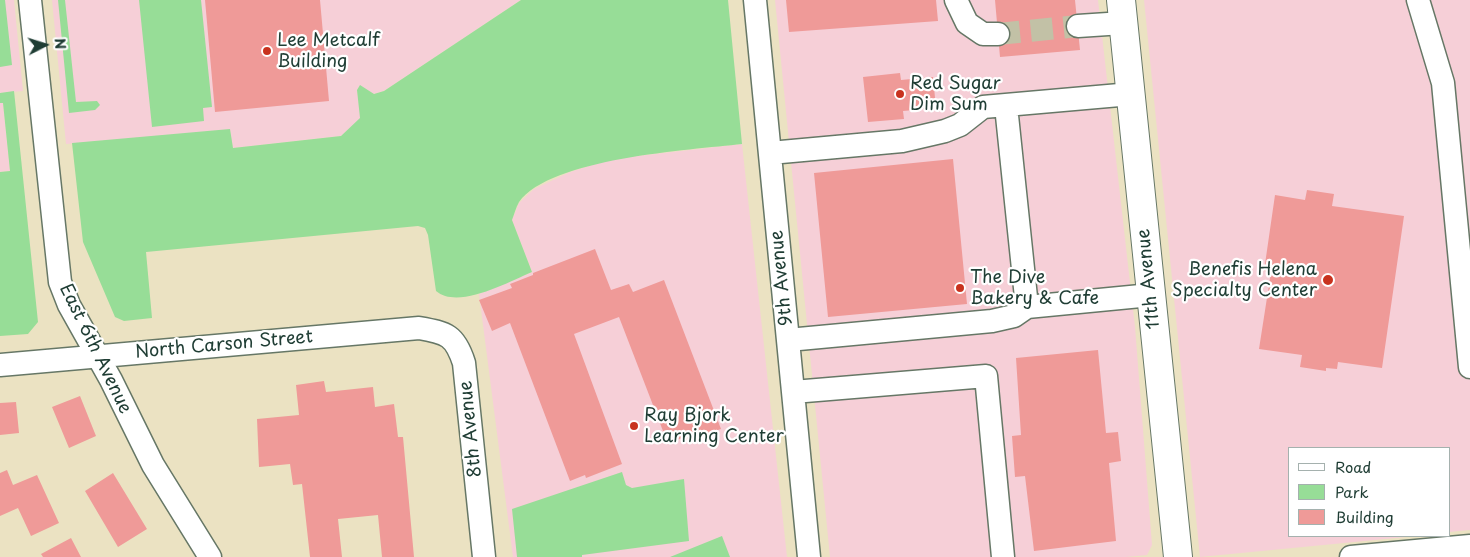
<!DOCTYPE html>
<html>
<head>
<meta charset="utf-8">
<style>
  body { margin:0 }
  #map { position:relative; width:1470px; height:557px; overflow:hidden; background:#ebe2c2; font-family:"Playpen Sans",sans-serif }
  canvas { display:block }
  .legend { position:absolute; left:1288px; top:447px; width:162px; height:90px; box-sizing:border-box; background:#fff; border:1px solid #a5b1ae; margin:0; padding:6px 9px; list-style:none; font-size:15px; color:#1f3d34 }
  .legend li { display:flex; align-items:center; gap:10px; height:25px }
  .legend b { width:25px; border:1px solid #a5b1ae }
  .north { position:absolute; left:20px; top:20px; width:50px; height:50px; -webkit-text-stroke:4px #fff; paint-order:stroke; rotate:85deg; font-size:14px; font-weight:700; line-height:20px; text-align:center; color:#1f3d34 }
  .north::after { content:''; display:block; margin:auto; width:18px; height:22px; background:#1f3d34; clip-path:polygon(50% 0,100% 100%,50% 72%,0 100%) }
</style>
</head>
<body>
<div id="map">
<canvas width="1470" height="557"></canvas>
<ul class="legend">
<li><b style="height:6px;background:#fff"></b>Road</li>
<li><b style="height:14px;background:#97dd97"></b>Park</li>
<li><b style="height:14px;background:#ef9a98"></b>Building</li>
</ul>
<div class="north">N</div>
</div>
<script>
const ctx = document.querySelector('canvas').getContext('2d');
ctx.lineJoin = 'round';
function fill(path, color) { ctx.fillStyle = color; ctx.fill(path, 'evenodd'); }
function trace(path, color, width, dash) { ctx.strokeStyle = color; ctx.lineWidth = width; ctx.lineCap = dash ? 'butt' : 'round'; ctx.setLineDash(dash || []); ctx.stroke(path); }
function drawText(font, color, halo, rows, align = 'center') {
  ctx.font = font + ' "Playpen Sans",sans-serif'; ctx.lineWidth = 4.5; ctx.setLineDash([]); ctx.textBaseline = 'middle'; ctx.strokeStyle = halo; ctx.fillStyle = color; for (const [text, x, y, turn = 0] of rows) {
    ctx.save(); ctx.translate(x, y); ctx.rotate((+turn || 0) * Math.PI / 180); ctx.textAlign = isNaN(turn) ? turn : align; if (halo) ctx.strokeText(text, 0, 0); ctx.fillText(text, 0, 0); ctx.restore();
  }
}
fill(new Path2D(`
  M0 0H14L23 91 0 93Z
  M52 0H521L384 91 374 94 360 86 357 90 361 118 341 136 233 148 230 130 66 144Z
  M775 0H1098L1135 327 1152 545 1147 555 1126 557H830Z
  M1144 0H1470V530L1449 532V448H1289V536H1416L1200 557Z
  M0 103H3L10 171 0 172Z
  M742 144 787 557H513L479 294 532 272 512 220 519 203 534 189 570 172 611 159Z`), '#f6cfd7');
fill(new Path2D(`
  M0 0H5L12 65 0 67Z
  M58 0H65L76 102 97 101 100 105 95 110 69 113Z
  M139 0H201L212 107 203 108 204 121 152 127Z
  M521 0H728L742 144C689 150 551 158 519 202 516 207 514 215 512 220L532 272C508 282 458 310 436 291L428 235 425 228 418 226 146 252 152 318 124 321 115 317 83 242 72 143 230 129 233 148 341 136 360 118 357 90 360 85 374 94 384 91Z
  M14 91 38 322 28 334 0 336V172L10 171 3 103H0V93Z
  M622 472 626 485 632 488 684 479 689 541 582 555V557H517L512 509Z
  M722 536 730 557H670Z`), '#97dd97');
fill(new Path2D(`
  M205 0H320L329 101 215 112Z
  M786 0H936L938 21 789 32Z
  M995 0H1075L1080 50 1000 57Z
  M900 73 901 80 933 77 936 108 903 111 904 119 868 122 863 77Z
  M953 159 967 304 828 317 814 173Z
  M1307 190 1334 194 1332 206 1404 216 1382 368 1338 362 1337 369 1326 368V371L1300 367 1302 355 1259 349 1271 272 1264 271 1275 195 1305 200Z
  M595 249 611 290 629 284 633 292 664 280 721 429 684 441 682 438 668 444 619 317 574 334 622 464 586 478 585 475 570 481 510 323 492 331 479 300 512 288 510 284 533 275V273Z
  M1098 350 1106 433 1118 432 1121 461 1109 463 1116 541 1034 551 1025 476 1015 477 1012 436 1021 435 1016 358Z
  M324 381 326 392 373 387 375 407 394 404 398 437H403L414 557H382L378 515 338 519 342 557H310L302 484 293 485 290 464 259 467 257 419 299 415 296 385Z
  M80 396 96 436 69 448 52 407Z
  M16 402 19 433 0 435V403Z
  M7 470 13 485 37 475 59 523 31 536 18 508 0 516V473Z
  M113 473 147 529 118 547 85 491Z
  M71 538 81 557H43L41 554Z`), '#ef9a98');
trace(new Path2D(`
  M998 34 1078 26`), '#c2c1a6', 22, [22, 11]);
const minor = new Path2D(`
  M30 0 60 282 69 305 111 380 153 465 210 557
  M755 0 809 557
  M956 0 967 23 983 34H998
  M1418 0 1443 83 1470 367
  M1078 26 1123 23
  M1006 106 1027 307
  M770 153 902 141 945 131 960 125 983 107 1131 94
  M788 340 992 321 1014 316 1027 307 1151 295
  M0 365 419 328C447 333 455 335 464 363L484 557
  M793 392 986 376 1003 557
  M1351 557 1470 546`);
const highway = new Path2D(`
  M1121 0 1178 557`);
trace(minor, '#676', 25);
trace(highway, '#676', 30);
trace(minor, '#fff', 22);
trace(highway, '#fff', 28);
for (const [x, y, r, color] of [
  [267,51,5,"#c8321e"],
  [900,94,5,"#c8321e"],
  [1328,280,6,"#c8321e"],
  [960,288,5,"#c8321e"],
  [634,426,5,"#c8321e"]
]) { const dot = new Path2D(); dot.arc(x, y, r, 0, 2 * Math.PI); ctx.fillStyle = color; ctx.fill(dot); trace(dot, '#fff', 2); }
drawText('18px', '#1f3d34', '#fff', [
  ["Lee Metcalf",277,41],
  ["Building",277,62],
  ["Red Sugar",910,84],
  ["Dim Sum",910,105],
  ["Benefis Helena",1317,270,"right"],
  ["Specialty Center",1317,291,"right"],
  ["The Dive",970,278],
  ["Bakery & Cafe",970,299],
  ["Ray Bjork",644,416],
  ["Learning Center",644,437]
], 'left');
drawText('18px', '#1f3d34', '#fff', [
  ["9th Avenue",782,278,-96],
  ["11th Avenue",1149,279,-96],
  ["North Carson Street",224,345,-5],
  ["East 6th Avenue",95,349,64],
  ["8th Avenue",471,429,-96]
]);
</script>
</body>
</html>
